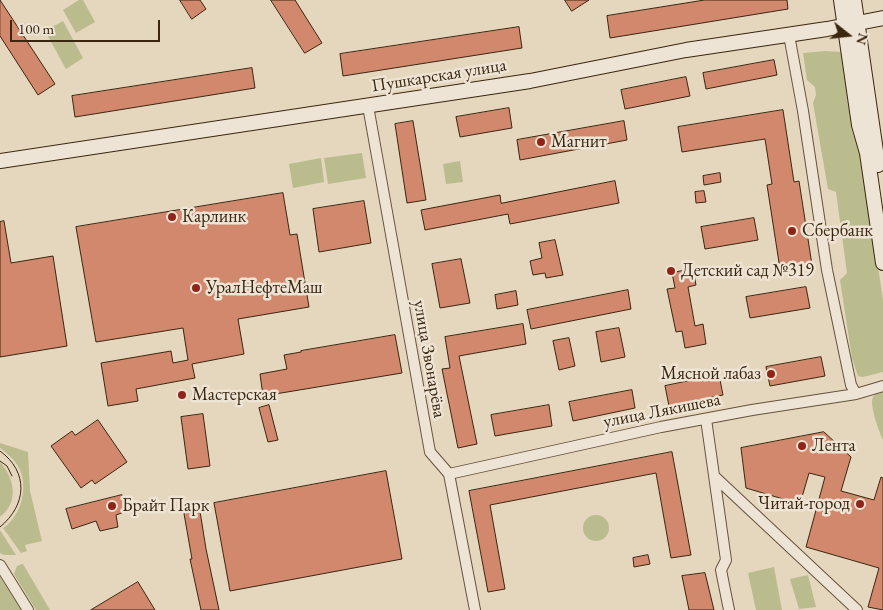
<!DOCTYPE html>
<html>
<head>
<meta charset="utf-8">
<style>
  body { margin:0 }
  #map { position:relative; width:883px; height:610px; overflow:hidden; background:#e5d6be; font-family:"EB Garamond",serif }
  canvas { display:block }
  .north { position:absolute; left:823px; top:10px; width:50px; height:50px; -webkit-text-stroke:4px #eee4d5; paint-order:stroke; rotate:106deg; font-size:14px; font-weight:700; line-height:20px; text-align:center; color:#3b260f }
  .north::after { content:''; display:block; margin:auto; width:18px; height:22px; background:#3b260f; clip-path:polygon(50% 0,100% 100%,50% 72%,0 100%) }
  .scale { position:absolute; left:10px; top:20px; width:150px; height:22px; box-sizing:border-box; border:2px solid #3b260f; border-top:0; padding-left:6px; font-size:15px; line-height:18px; white-space:nowrap; color:#3b260f; -webkit-text-stroke:4px #eee4d5; paint-order:stroke }
</style>
</head>
<body>
<div id="map">
<canvas width="883" height="610"></canvas>
<div class="north">N</div>
<div class="scale">100 m</div>
</div>
<script>
const ctx = document.querySelector('canvas').getContext('2d');
ctx.lineJoin = 'round';
function fill(path, color) { ctx.fillStyle = color; ctx.fill(path, 'evenodd'); }
function trace(path, color, width, dash) { ctx.strokeStyle = color; ctx.lineWidth = width; ctx.lineCap = dash ? 'butt' : 'round'; ctx.setLineDash(dash || []); ctx.stroke(path); }
function drawText(font, color, halo, rows, align = 'center') {
  ctx.font = font + ' "EB Garamond",serif'; ctx.lineWidth = 5; ctx.setLineDash([]); ctx.textBaseline = 'middle'; ctx.strokeStyle = halo; ctx.fillStyle = color; for (const [text, x, y, turn = 0] of rows) {
    ctx.save(); ctx.translate(x, y); ctx.rotate((+turn || 0) * Math.PI / 180); ctx.textAlign = isNaN(turn) ? turn : align; if (halo) ctx.strokeText(text, 0, 0); ctx.fillText(text, 0, 0); ctx.restore();
  }
}
fill(new Path2D(`
  M79 0H83L95 22 76 33 63 10Z
  M63 21 83 58 66 69 45 31Z
  M825 51 841 52 852 131 862 161 883 300V372L863 377 858 376 852 358 840 280 847 273 836 192 828 189 813 103 816 95 815 87 807 80 803 53Z
  M362 153 366 178 328 184 324 158Z
  M321 158 324 182 293 188 289 164Z
  M460 161 463 182 446 184 443 164Z
  M883 390V440C879 431 869 405 873 397 875 393 879 391 883 390Z
  M0 443 28 452 30 491 42 541 25 545 27 551 21 553 3 528C21 517 29 486 19 468 15 460 7 453 0 448Z
  M0 462C15 478 19 503 0 517Z
  M583 528a13 13 0 1 1 26 0a13 13 0 1 1-26 0Z
  M0 530 16 555H4L0 553Z
  M22 564H23L50 610H36L14 574 17 566Z
  M774 567 782 610H756L748 573Z
  M808 575 816 607 799 609 790 579Z
  M0 576 21 610H0Z`), '#babc8e');
const building = new Path2D(`
  M0 0 55 84 38 95 0 36Z
  M180 0H200L206 9 192 19Z
  M271 0H295L322 43 305 53Z
  M565 0H589L572 11Z
  M705 0H787L788 9 610 38 607 16Z
  M519 27 522 48 343 76 340 54Z
  M774 60 777 75 706 89 703 73Z
  M252 68 255 88 75 117 72 96Z
  M686 77 690 96 625 109 621 90Z
  M509 108 512 128 460 137 456 117Z
  M783 110 794 182 799 181 812 265 780 269 767 185 772 184 765 139 682 152 678 127Z
  M413 121 426 200 407 203 395 124Z
  M624 121 627 140 520 160 517 140Z
  M720 173 721 182 704 185 703 176Z
  M615 181 619 203 510 224 508 214 425 230 421 210 500 195 501 203Z
  M704 191 706 202 696 203 695 192Z
  M283 193 290 235 297 234 309 307 238 319 244 354 192 364 195 378 136 389 138 401 108 406 101 363 171 351 173 363 188 360 183 328 96 342 76 227Z
  M364 201 371 243 319 252 313 209Z
  M754 218 758 240 705 249 701 227Z
  M4 221 11 263 53 256 67 346 0 357V222Z
  M555 240 563 275 546 278 545 273 533 275 530 261 542 258 539 243Z
  M461 259 470 303 440 308 432 264Z
  M693 269 696 285 688 287 695 326 703 324 706 344 685 348 682 331 676 332 667 289 675 288 672 273Z
  M806 287 810 308 750 318 746 297Z
  M628 290 631 309 531 329 527 310Z
  M516 291 518 305 497 309 495 295Z
  M523 324 526 344 459 356 477 444 458 448 442 369 450 368 445 337Z
  M619 328 625 357 601 362 596 332Z
  M395 335 402 373 263 396 260 374 287 369 284 355 301 352V351Z
  M569 338 575 366 559 370 553 341Z
  M821 357 825 376 770 386 766 367Z
  M719 375 723 395 669 406 665 386Z
  M632 390 635 408 573 421 569 402Z
  M269 405 278 440 268 442 259 408Z
  M549 405 552 426 495 436 491 415Z
  M203 414 210 466 188 469 181 417Z
  M98 420 127 462 95 484 92 480 81 488 51 446 72 431 75 435Z
  M824 432 851 457 841 491 874 500 881 477 883 478V610L868 607 879 568 806 547 825 477 809 473 800 504 746 488 741 448Z
  M672 452 691 555 671 558 656 473 490 505 505 589 488 592 469 491Z
  M386 471 402 559 230 591 214 503Z
  M122 495 127 511 116 515 118 527 100 531 96 521 72 529 66 509Z
  M199 505 206 549 219 610H201L190 559H192L183 508Z
  M648 555 650 564 634 567 633 558Z
  M705 573 714 610H689L682 576Z
  M138 582 155 610H91Z`);
fill(building, '#d1886d');
trace(building, '#3b260f', 1);
const street = new Path2D(`
  M789 35 803 111 827 270 851 385 856 394
  M368 106 430 452 449 474 475 610
  M706 419 726 560 721 570 729 610
  M449 474 661 427 752 410 856 394 883 386
  M715 477 857 610
  M0 565 28 610`);
const secondary = new Path2D(`
  M841 0 859 125 867 153 883 263
  M854 0 878 165
  M0 161 530 81 686 50 827 29 883 18`);
trace(street, '#66523b', 12);
trace(secondary, '#3b260f', 16);
trace(street, '#eee4d5', 10);
trace(secondary, '#eee4d5', 14);
trace(new Path2D(`
  M0 451C29 472 27 505 0 527
  M0 461 7 466 12 476`), '#3b260f', 1);
for (const [x, y, r, color] of [
  [541,142,5,"#8f2418"],
  [172,217,5,"#8f2418"],
  [792,231,5,"#8f2418"],
  [671,271,5,"#8f2418"],
  [196,288,5,"#8f2418"],
  [771,374,5,"#8f2418"],
  [182,395,5,"#8f2418"],
  [802,446,5,"#8f2418"],
  [860,504,5,"#8f2418"],
  [112,506,5,"#8f2418"]
]) { const dot = new Path2D(); dot.arc(x, y, r, 0, 2 * Math.PI); ctx.fillStyle = color; ctx.fill(dot); trace(dot, '#eee4d5', 2); }
drawText('18px', '#3b260f', '#eee4d5', [
  ["Пушкарская улица",439,76,-9],
  ["улица Звонарёва",429,359,80],
  ["улица Лякишева",662,411,-11]
]);
drawText('18px', '#3b260f', '#eee4d5', [
  ["Магнит",551,142],
  ["Карлинк",182,217],
  ["Сбербанк",802,231],
  ["Детский сад №319",681,271],
  ["УралНефтеМаш",206,288],
  ["Мясной лабаз",761,374,"right"],
  ["Мастерская",192,395],
  ["Лента",812,446],
  ["Читай-город",850,504,"right"],
  ["Брайт Парк",122,506]
], 'left');
</script>
</body>
</html>
